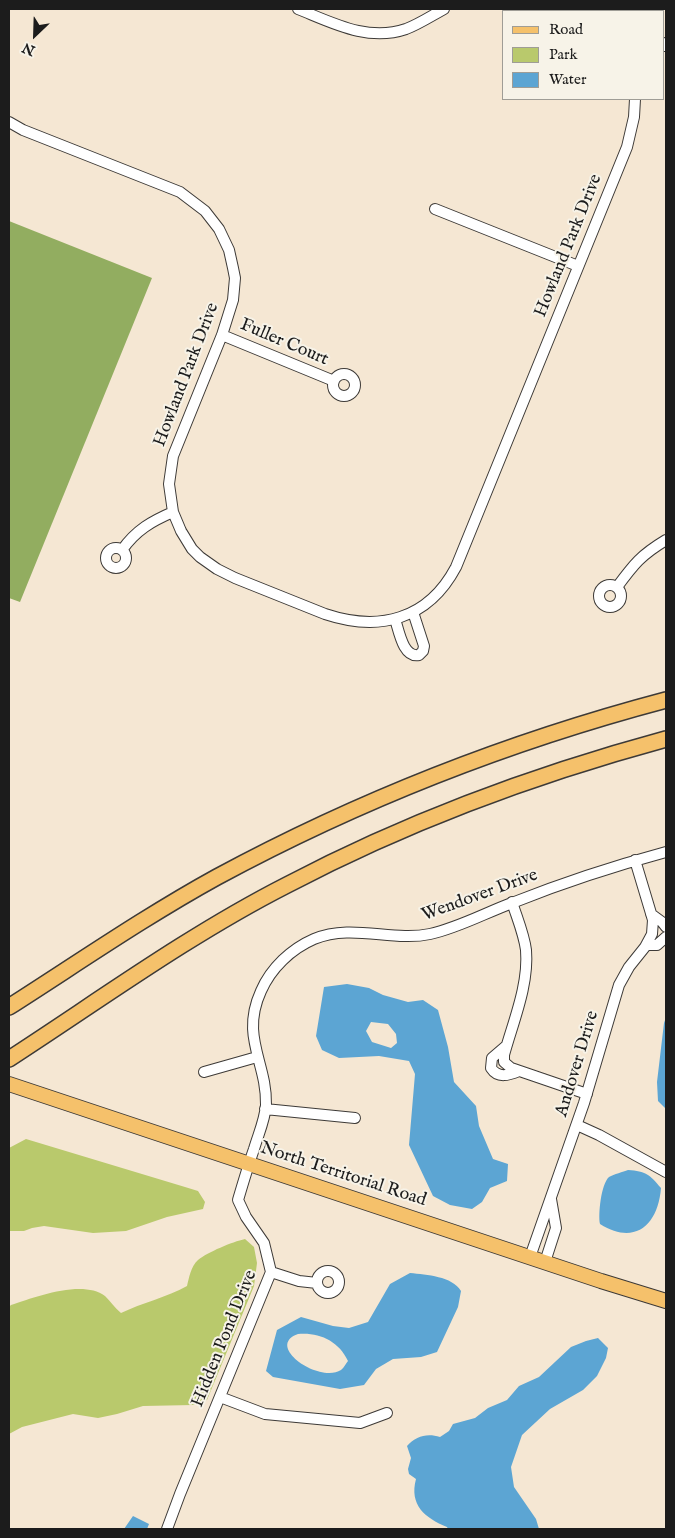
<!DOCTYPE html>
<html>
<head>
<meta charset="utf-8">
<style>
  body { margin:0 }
  #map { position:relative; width:675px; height:1538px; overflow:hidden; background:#f5e7d3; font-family:"IM FELL English",serif }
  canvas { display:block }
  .frame { position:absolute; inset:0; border:10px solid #1c1c1c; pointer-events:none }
  .legend { position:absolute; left:502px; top:10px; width:162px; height:90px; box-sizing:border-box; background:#f7f3e8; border:1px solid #9f9d96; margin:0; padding:6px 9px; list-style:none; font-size:15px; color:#1c1c1c }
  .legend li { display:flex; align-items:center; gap:10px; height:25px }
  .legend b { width:25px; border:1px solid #9f9d96 }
  .north { position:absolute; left:10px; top:10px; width:50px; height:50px; -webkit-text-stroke:4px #f7f3e8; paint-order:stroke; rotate:204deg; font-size:14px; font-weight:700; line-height:20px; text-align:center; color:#1c1c1c }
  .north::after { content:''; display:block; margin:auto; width:18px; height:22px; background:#1c1c1c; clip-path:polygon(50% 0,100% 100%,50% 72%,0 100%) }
</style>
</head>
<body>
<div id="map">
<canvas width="675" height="1538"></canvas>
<div class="frame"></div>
<ul class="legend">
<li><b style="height:6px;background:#f5c16b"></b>Road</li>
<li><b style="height:14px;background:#b9c96c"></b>Park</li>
<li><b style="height:14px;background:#5ca5d3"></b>Water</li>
</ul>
<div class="north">N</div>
</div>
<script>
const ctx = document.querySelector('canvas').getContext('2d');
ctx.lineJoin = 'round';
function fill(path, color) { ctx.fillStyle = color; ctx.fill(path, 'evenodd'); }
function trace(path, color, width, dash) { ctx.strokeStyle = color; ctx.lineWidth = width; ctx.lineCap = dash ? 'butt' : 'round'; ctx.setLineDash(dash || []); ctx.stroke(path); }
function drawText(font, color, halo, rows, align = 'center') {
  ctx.font = font + ' "IM FELL English",serif'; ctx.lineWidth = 4; ctx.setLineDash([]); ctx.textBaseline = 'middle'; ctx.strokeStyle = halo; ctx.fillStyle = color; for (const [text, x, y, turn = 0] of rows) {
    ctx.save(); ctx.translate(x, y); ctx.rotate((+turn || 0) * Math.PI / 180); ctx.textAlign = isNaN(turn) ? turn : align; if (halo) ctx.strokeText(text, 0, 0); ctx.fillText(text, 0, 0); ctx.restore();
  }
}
fill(new Path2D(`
  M26 1139 185 1187 198 1191 205 1202 203 1209 167 1217 126 1231 93 1233 44 1226 32 1228 24 1231H9V1148Z
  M245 1239 254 1247 257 1263 254 1286 207 1400 193 1405 143 1406 117 1414 98 1418 73 1414 22 1427 9 1434V1307L11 1305C35 1297 83 1279 105 1296 110 1301 115 1308 121 1313 142 1303 167 1297 187 1286 189 1278 191 1266 198 1260 208 1252 232 1242 245 1239Z`), '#b9c96c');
fill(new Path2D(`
  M9 221 152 278 20 602 9 598Z`), '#92ad60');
fill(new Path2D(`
  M347 984 369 988 383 995 408 1002 423 1000 438 1010 448 1047 454 1082 476 1106 479 1126 493 1159 508 1164 507 1181 490 1188 482 1202 472 1209 450 1205 433 1196 409 1145 415 1074 409 1061 379 1056 339 1058 322 1050 316 1036 324 987ZM371 1022 388 1024 396 1034 397 1043 391 1048 372 1042 366 1031Z
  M666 1017V1109L658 1101 657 1082 664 1023Z
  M628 1170C646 1171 650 1175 661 1188 658 1225 635 1246 600 1224 598 1215 601 1184 609 1177 614 1174 623 1172 628 1170Z
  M410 1273C427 1275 452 1276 461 1291L458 1307 437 1352 421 1357 393 1359 376 1369 364 1385 340 1389 273 1377 266 1371 277 1330 301 1317 333 1326 349 1328 368 1322 390 1284ZM298 1334C319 1332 339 1341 348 1361 346 1363 344 1368 341 1370 320 1384 264 1346 298 1334Z
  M598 1338 608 1348 606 1358 597 1376 583 1390 550 1409 522 1435 511 1467 514 1487 536 1519 539 1529H448L447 1527C425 1518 409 1505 416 1479L409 1474 408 1469 411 1458 407 1446C416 1436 427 1433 440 1437L449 1431 453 1424 475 1418 488 1408 507 1400 519 1386 539 1377 571 1347 586 1341Z
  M133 1516 149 1524 147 1529H124Z`), '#5ca5d3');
const minor = new Path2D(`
  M298 9C333 23 368 42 406 29 419 24 431 16 444 9
  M577 9 582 11
  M664 46 666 43
  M9 122 23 130 180 192 205 211 219 229 229 250 233 268 235 278 233 300 222 335 173 456 169 484 173 512 181 531 192 549 200 557 217 569 235 578 325 614C379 632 428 620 456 567L627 147 634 117 635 99
  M435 209 578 266
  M222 335 334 381
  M333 385a11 11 0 1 1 22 0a11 11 0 1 1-22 0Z
  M106 558a10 10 0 1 1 20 0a10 10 0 1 1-20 0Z
  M122 550C136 530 152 521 173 512
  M599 596a11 11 0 1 1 22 0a11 11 0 1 1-22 0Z
  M617 587C634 564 641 555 666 540
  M395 619C399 631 403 658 419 655L423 651 424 646 413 612
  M512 902C517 918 524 934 526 950 529 985 513 1022 504 1055V1062L511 1068 587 1094
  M651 914 662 922 666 927
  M647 945H657L666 937
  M506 1046 492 1058 491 1068C498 1079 509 1075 519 1071
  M204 1072 257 1057
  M265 1109 355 1118
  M577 1125 599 1135 666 1172
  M530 1257 584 1103 619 985 629 967 645 947 652 934 653 920 635 860
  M545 1262 556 1228 551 1199
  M317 1282a11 11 0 1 1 22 0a11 11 0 1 1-22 0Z
  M271 1272 299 1281 317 1283
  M220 1397 265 1414 360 1423 387 1413
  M167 1529 180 1494 271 1272 264 1243 246 1217 238 1200C243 1183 248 1166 254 1149 258 1135 265 1120 266 1105 267 1062 240 1037 261 991 271 968 291 949 314 939 352 923 392 942 430 934 458 928 485 913 512 903 562 883 614 866 666 852`);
const major = new Path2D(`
  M9 1084 601 1281 666 1301`);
const highway = new Path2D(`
  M9 1007C78 963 146 916 217 877 358 801 511 741 666 700
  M9 1059C100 1000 189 935 287 885 405 823 537 774 666 739`);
trace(minor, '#3d3a37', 12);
trace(major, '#3d3a37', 16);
trace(highway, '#3d3a37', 18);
trace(minor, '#fff', 10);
trace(major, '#f5c16b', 14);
trace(highway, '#f5c16b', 15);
drawText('18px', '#1c1c1c', '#f7f3e8', [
  ["Howland Park Drive",569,246,-68],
  ["Fuller Court",284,343,23],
  ["Howland Park Drive",187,375,-69],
  ["Wendover Drive",480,896,-20],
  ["Andover Drive",578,1064,-73],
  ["North Territorial Road",343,1175,18],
  ["Hidden Pond Drive",225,1339,-68]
]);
</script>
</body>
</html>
